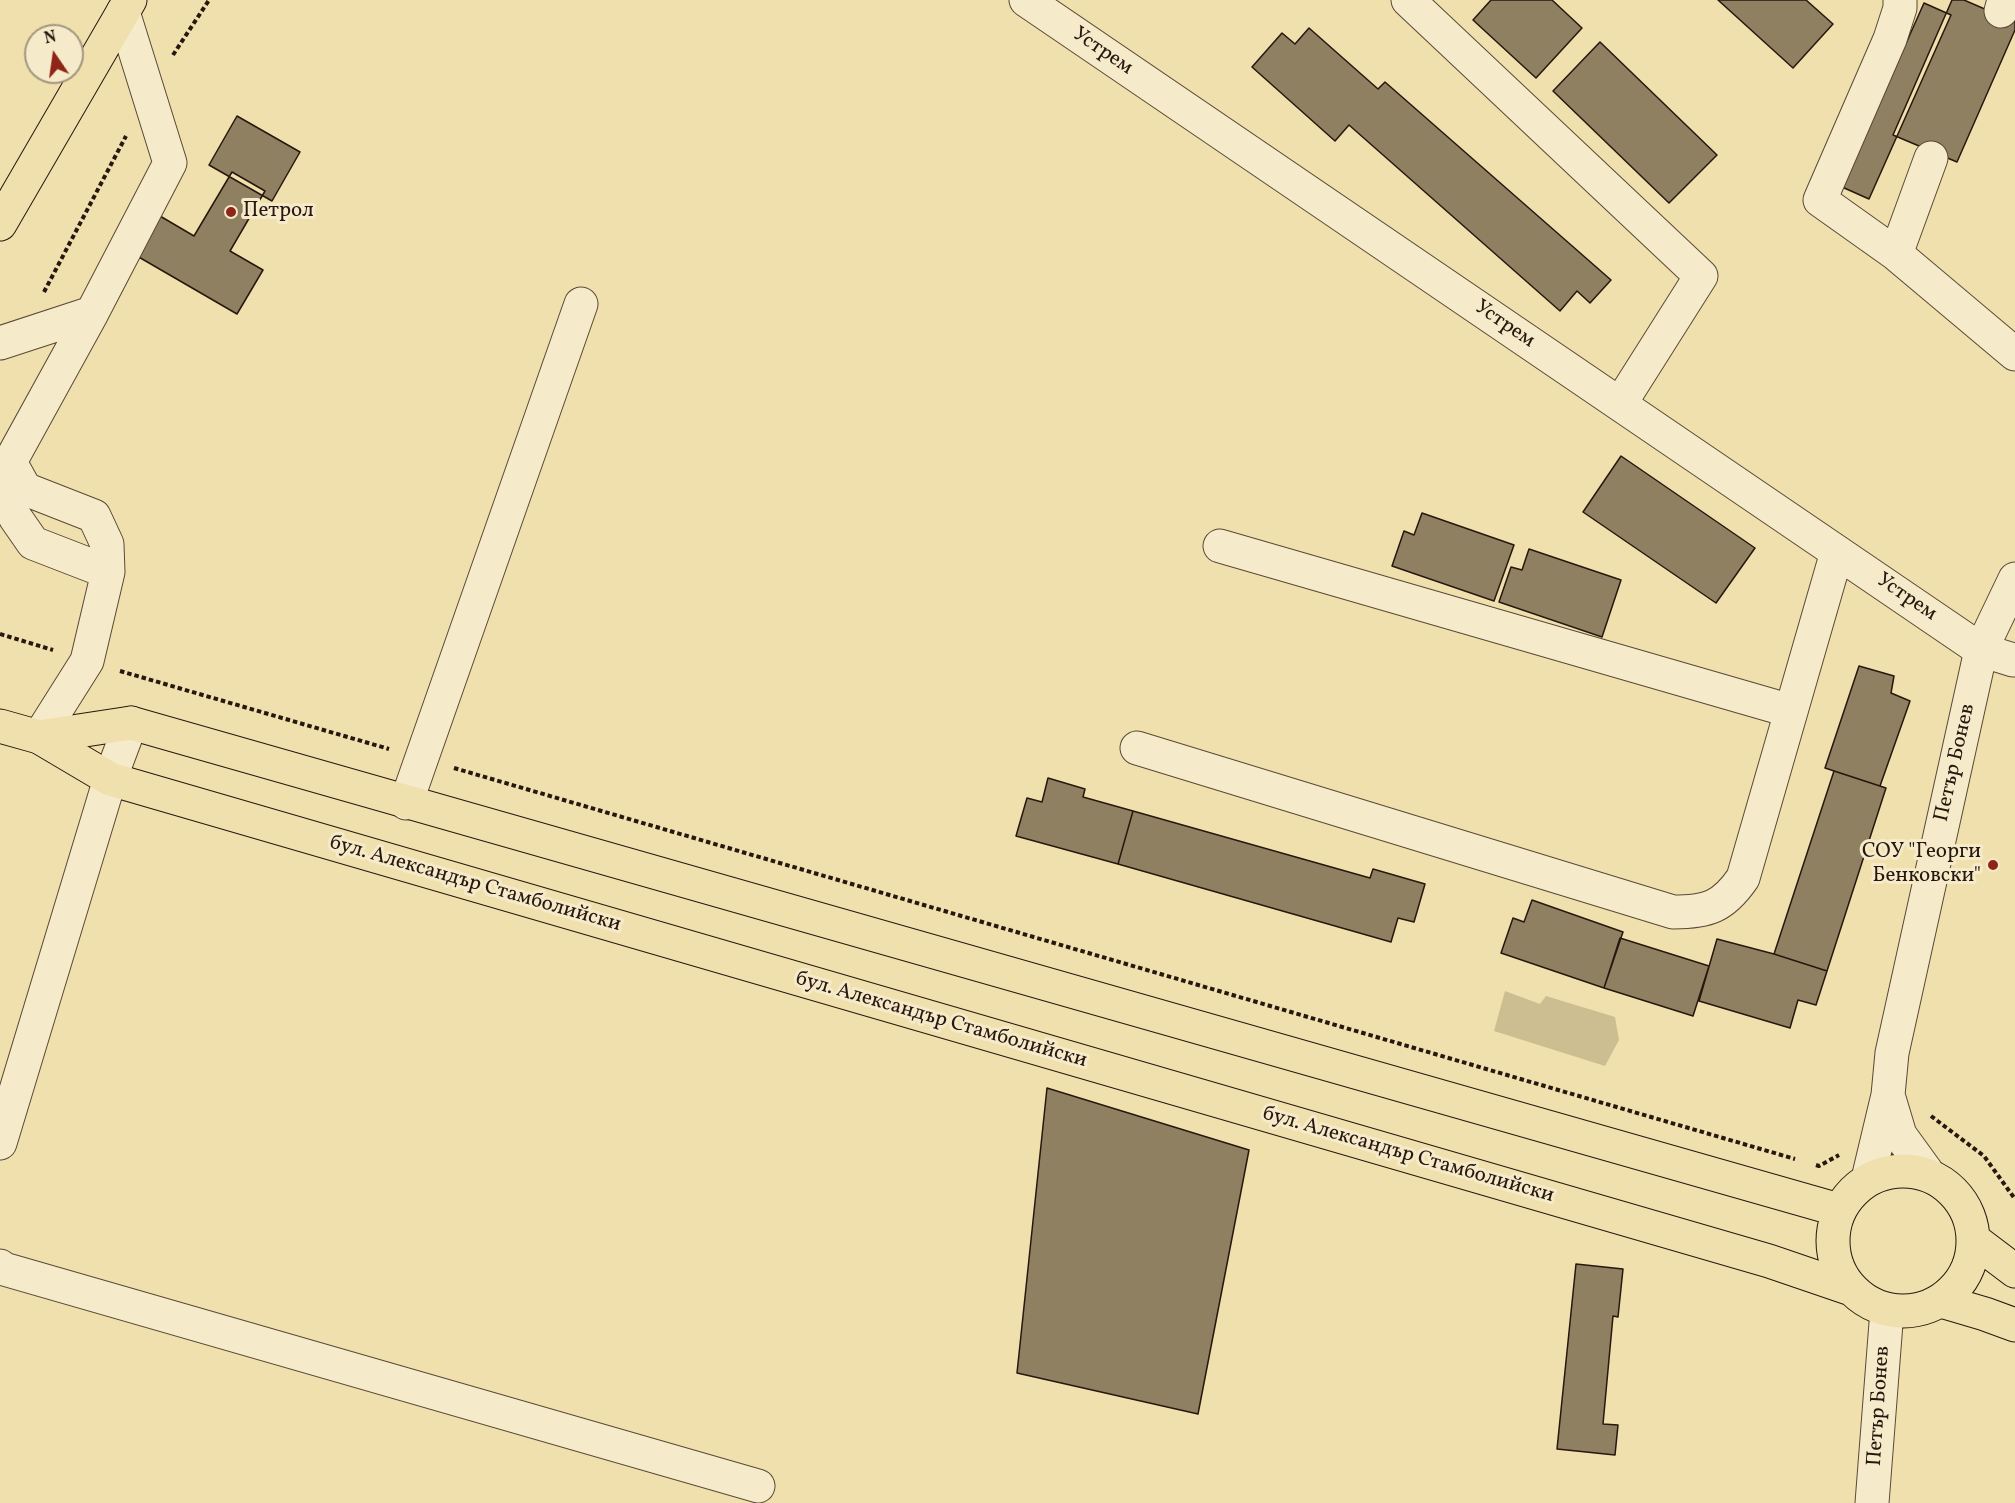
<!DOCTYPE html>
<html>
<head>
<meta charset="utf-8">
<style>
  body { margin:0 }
  #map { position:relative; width:2015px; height:1503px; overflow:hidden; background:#efe0ad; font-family:Vollkorn,serif }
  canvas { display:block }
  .north { position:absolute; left:24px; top:24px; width:60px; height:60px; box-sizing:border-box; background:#f5ebca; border:2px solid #a3967f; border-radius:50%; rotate:347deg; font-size:16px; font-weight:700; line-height:24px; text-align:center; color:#27170e }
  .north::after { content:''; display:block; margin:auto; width:21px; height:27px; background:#8f2418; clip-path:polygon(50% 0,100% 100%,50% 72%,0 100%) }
</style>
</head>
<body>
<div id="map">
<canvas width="2015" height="1503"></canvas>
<div class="north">N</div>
</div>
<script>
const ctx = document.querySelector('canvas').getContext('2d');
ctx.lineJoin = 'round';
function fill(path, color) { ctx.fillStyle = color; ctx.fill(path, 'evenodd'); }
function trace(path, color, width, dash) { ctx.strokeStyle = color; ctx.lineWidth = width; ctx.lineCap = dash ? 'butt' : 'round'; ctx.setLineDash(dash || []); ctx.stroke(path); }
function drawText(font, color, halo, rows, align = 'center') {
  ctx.font = font + ' Vollkorn,serif'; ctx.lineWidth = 6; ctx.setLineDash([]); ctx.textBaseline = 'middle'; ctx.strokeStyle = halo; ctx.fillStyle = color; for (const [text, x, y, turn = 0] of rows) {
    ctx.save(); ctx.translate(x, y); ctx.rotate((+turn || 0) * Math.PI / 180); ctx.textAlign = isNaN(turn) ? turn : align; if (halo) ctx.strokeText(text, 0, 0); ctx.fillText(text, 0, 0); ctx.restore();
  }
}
fill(new Path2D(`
  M1505 991 1540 1004 1546 996 1615 1017 1619 1040 1605 1066 1494 1031Z`), '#cdbe92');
const building = new Path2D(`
  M1491 0H1552L1582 28 1536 78 1473 20Z
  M1718 0H1806L1833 24 1793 68Z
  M1952 0H1964L2015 22V30L1957 162 1893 135Z
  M1924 3 1951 15 1869 199 1842 187Z
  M1309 28 1378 89 1385 82 1611 280 1590 303 1577 291 1560 311 1349 125 1335 141 1252 67 1282 33 1295 44Z
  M1600 42 1717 155 1669 203 1553 91Z
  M237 116 300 152 272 201 209 165Z
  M232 172 265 191 230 251 263 270 237 314 137 256 160 216 194 236Z
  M1621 456 1755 548 1716 603 1583 512Z
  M1422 513 1514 545 1494 601 1392 566 1404 531 1414 535Z
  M1529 549 1621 580 1602 637 1499 602 1511 567 1522 570Z
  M1859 666 1894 676 1891 693 1910 701 1880 786 1825 768Z
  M1834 771 1886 788 1827 971 1774 954Z
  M1048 778 1085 789 1083 797 1133 811 1118 864 1016 836 1027 798 1042 802Z
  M1133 811 1370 878 1373 869 1425 884 1414 922 1398 918 1391 942 1118 864Z
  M1532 900 1623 932 1604 988 1501 953 1513 918 1524 922Z
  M1620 938 1709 966 1693 1016 1604 988Z
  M1717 939 1774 954 1827 971 1816 1005 1798 1000 1790 1028 1699 1001Z
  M1047 1088 1249 1150 1198 1414 1017 1373Z
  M1576 1264 1623 1269 1618 1317 1613 1316 1603 1424 1618 1425 1615 1455 1557 1449Z`);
fill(building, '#8f8061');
trace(building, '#27170e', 1.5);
const minor = new Path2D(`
  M1026 0 1981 650 2013 660
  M1408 0 1701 276 1620 404
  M1900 0V8L1890 39 1820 200 1896 254 2015 354
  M2001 11 2004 0
  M1896 254 1931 158
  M0 343 92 313 170 163 123 12
  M10 464 6 496 15 517 33 543 108 572
  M1220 546 1791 711
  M39 737 87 661 108 572 107 544 94 516 25 489 10 462 92 313
  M1137 748 1673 912C1708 912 1723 907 1743 878L1837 552
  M406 803 581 304
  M1888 1095 1900 1135 1929 1175
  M0 1143 110 779 131 723
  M1868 1179 1888 1095 1892 1053 1981 650 2015 579
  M0 1266 4 1269 758 1486
  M1872 1503 1887 1310`);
const major = new Path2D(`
  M0 224 130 0
  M0 726 39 737 110 779 1769 1261 1851 1289
  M39 737 131 723 1839 1210
  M1833 1241a70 70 0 1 1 140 0a70 70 0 1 1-140 0Z
  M1974 1240 2015 1271
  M1941 1301 1985 1314 2015 1325`);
trace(minor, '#594936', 35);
trace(major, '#27170e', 35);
trace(new Path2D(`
  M173 55 209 0
  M44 292 126 136
  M0 634 53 650
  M120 671 389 749
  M454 768 1795 1159
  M1931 1116 1984 1156 2015 1199
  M1816 1165 1819 1166 1839 1155`), '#27170e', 4, [4.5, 3]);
trace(minor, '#f5ebca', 33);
trace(major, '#efe0ad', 33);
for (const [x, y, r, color] of [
  [231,212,6,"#8f2418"],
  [1993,865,6,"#8f2418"]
]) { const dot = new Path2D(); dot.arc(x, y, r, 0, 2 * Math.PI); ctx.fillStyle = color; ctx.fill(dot); trace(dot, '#f5ebca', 2); }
drawText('21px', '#27170e', '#f5ebca', [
  ["Устрем",1102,52,34],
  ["Устрем",1504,325,34],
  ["Устрем",1906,598,34],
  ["Петър Бонев",1956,763,-77],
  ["бул. Александър Стамболийски",475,885,16],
  ["бул. Александър Стамболийски",941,1021,16],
  ["бул. Александър Стамболийски",1408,1156,16],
  ["Петър Бонев",1880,1406,-86]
]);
drawText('21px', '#27170e', '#f5ebca', [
  ["Петрол",243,212],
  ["СОУ \"Георги",1981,853,"right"],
  ["Бенковски\"",1981,877,"right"]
], 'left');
</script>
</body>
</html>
